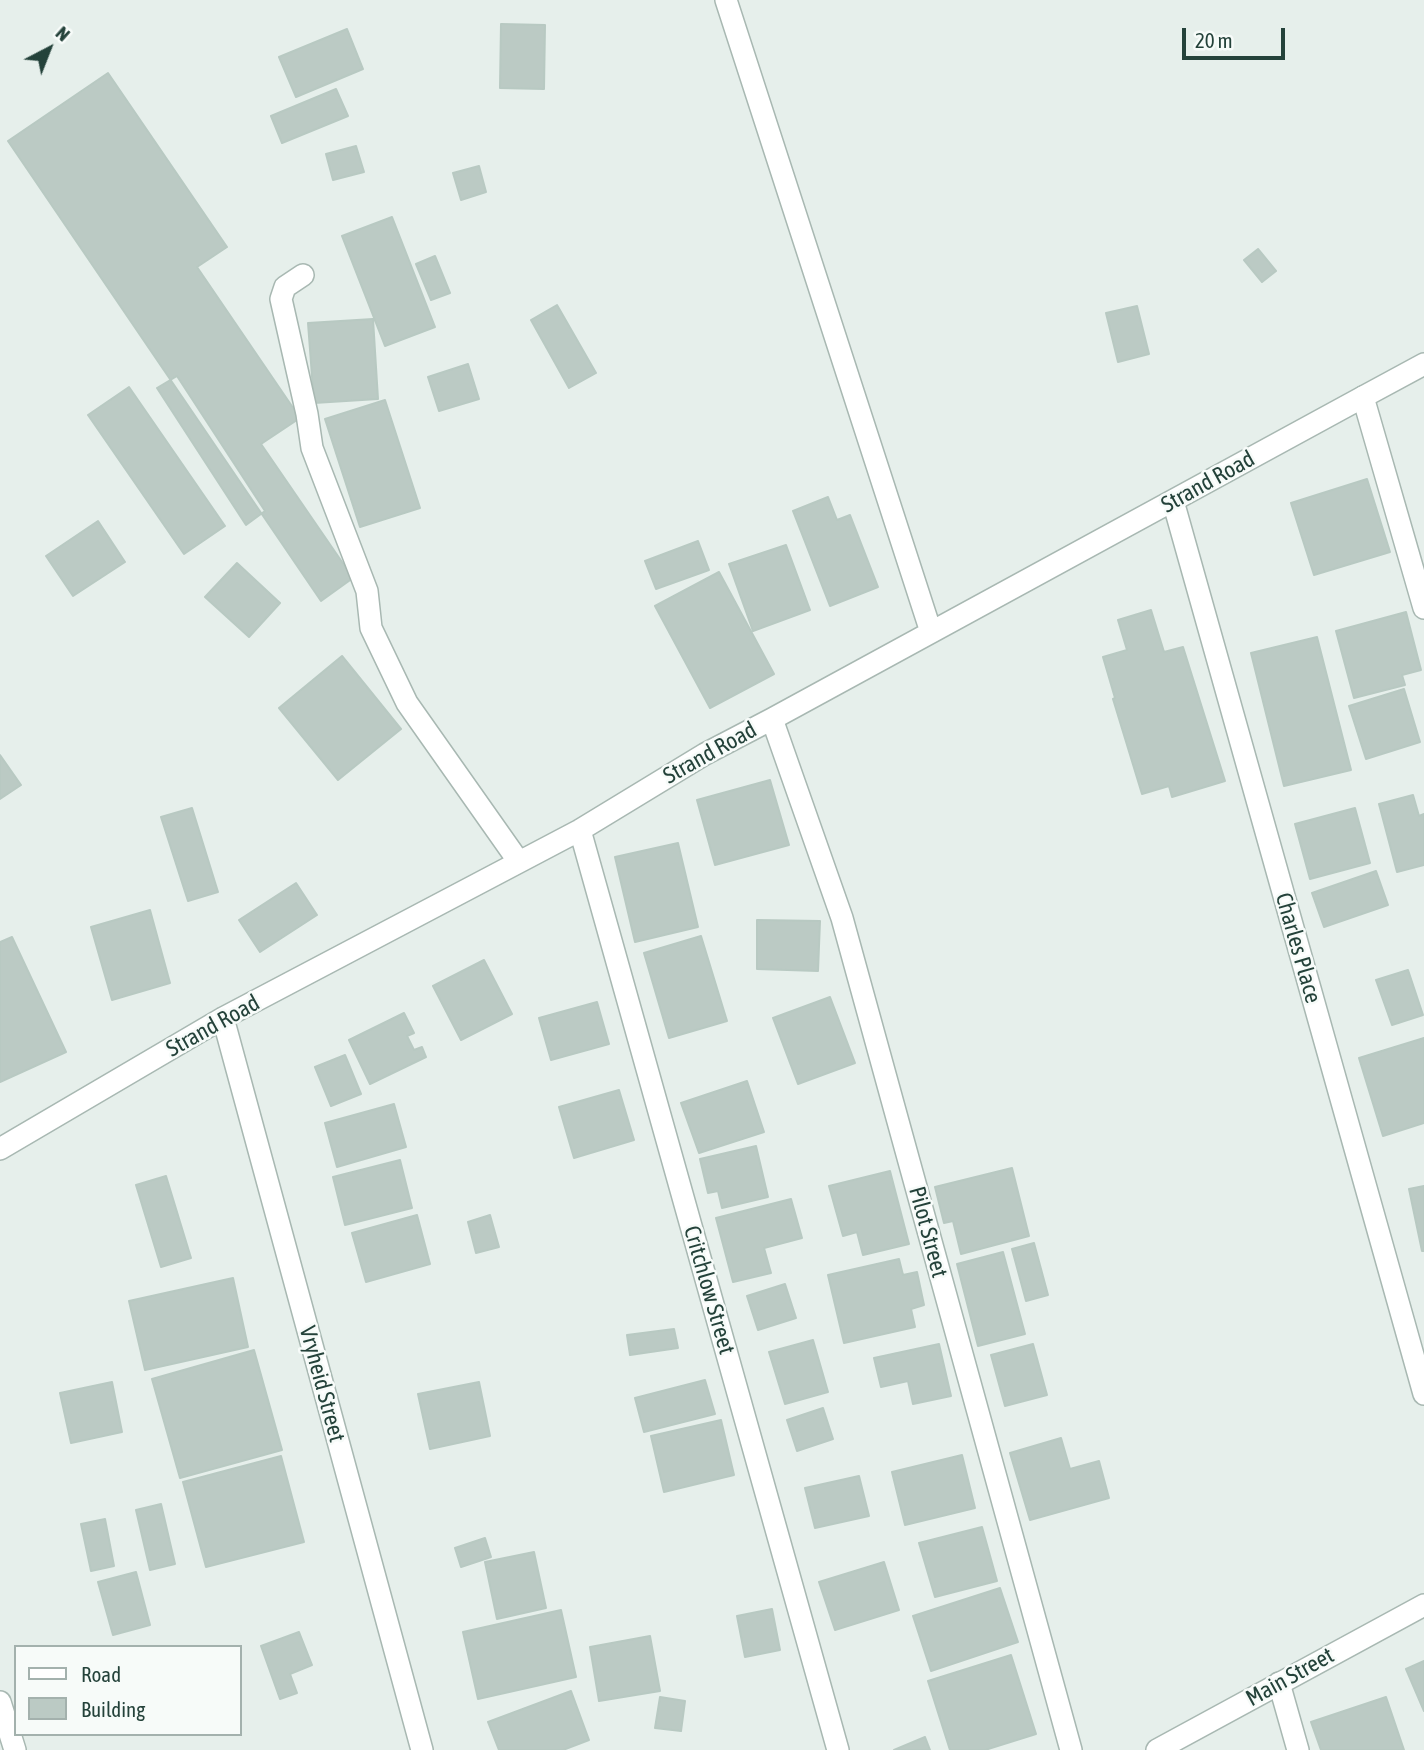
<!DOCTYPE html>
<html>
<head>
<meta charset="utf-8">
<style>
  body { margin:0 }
  #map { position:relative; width:1424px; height:1750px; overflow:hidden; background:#e6efeb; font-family:"Asap Condensed",sans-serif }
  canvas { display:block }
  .legend { position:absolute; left:14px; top:1645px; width:228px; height:91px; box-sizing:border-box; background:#f7fbf9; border:2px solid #a3b1ad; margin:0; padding:9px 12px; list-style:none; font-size:21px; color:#24423a }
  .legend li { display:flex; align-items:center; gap:14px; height:35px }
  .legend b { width:35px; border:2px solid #a3b1ad }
  .north { position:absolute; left:14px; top:14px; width:70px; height:70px; -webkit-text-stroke:5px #f7fbf9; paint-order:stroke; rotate:42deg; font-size:19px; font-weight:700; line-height:28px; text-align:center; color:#24423a }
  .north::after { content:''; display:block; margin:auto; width:24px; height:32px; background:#24423a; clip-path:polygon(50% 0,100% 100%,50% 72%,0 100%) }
  .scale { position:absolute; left:1182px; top:28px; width:103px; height:32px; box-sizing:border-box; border:4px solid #24423a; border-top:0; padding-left:9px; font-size:21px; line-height:24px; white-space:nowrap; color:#24423a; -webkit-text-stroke:5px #f7fbf9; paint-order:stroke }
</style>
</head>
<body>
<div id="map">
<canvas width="1424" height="1750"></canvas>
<ul class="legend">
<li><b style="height:9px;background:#fff"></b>Road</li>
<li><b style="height:19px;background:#bbcac4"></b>Building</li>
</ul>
<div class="north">N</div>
<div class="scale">20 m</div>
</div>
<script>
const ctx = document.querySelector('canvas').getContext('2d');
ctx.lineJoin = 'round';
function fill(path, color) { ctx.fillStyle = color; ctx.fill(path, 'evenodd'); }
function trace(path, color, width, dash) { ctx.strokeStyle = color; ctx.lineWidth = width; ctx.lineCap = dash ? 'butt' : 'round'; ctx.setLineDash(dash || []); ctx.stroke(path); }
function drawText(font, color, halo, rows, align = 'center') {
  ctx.font = font + ' "Asap Condensed",sans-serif'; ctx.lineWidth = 5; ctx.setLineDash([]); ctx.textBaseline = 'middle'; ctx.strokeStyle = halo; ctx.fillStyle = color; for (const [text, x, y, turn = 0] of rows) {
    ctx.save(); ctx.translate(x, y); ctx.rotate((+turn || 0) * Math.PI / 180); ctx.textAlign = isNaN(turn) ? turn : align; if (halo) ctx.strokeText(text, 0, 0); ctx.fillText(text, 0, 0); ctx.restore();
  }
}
const building = new Path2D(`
  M501 24 545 25 544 89 500 88Z
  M347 29 363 69 296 97 279 57Z
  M108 73 227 247 197 267 300 418 261 444 353 578 321 601 8 141Z
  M336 89 348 116 282 143 271 116Z
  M356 146 364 172 333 180 326 154Z
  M479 166 486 192 461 200 453 173Z
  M392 217 435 327 385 346 342 236Z
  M1258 249 1276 271 1262 282 1244 260Z
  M435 256 450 293 431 300 416 264Z
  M557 305 596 373 569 388 531 320Z
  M1137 306 1149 354 1118 362 1106 313Z
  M373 319 378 399 314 403 308 323Z
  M468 364 479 399 439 411 428 377Z
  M177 376 265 511 246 525 157 388Z
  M129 387 225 526 184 554 88 415Z
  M385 400 420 508 360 527 325 419Z
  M1367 479 1390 552 1314 575 1291 503Z
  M828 497 837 520 850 515 878 587 830 606 793 511Z
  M98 521 125 562 73 596 46 556Z
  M698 541 709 570 656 589 645 561Z
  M786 545 810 610 753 631 729 564Z
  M237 563 280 603 249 637 205 597Z
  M719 572 774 674 710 708 655 606Z
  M1151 610 1164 652 1183 647 1225 781 1172 797 1169 786 1142 794 1113 699 1115 698 1103 657 1127 650 1118 620Z
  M1406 612 1421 670 1402 675 1405 685 1354 698 1336 631Z
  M1317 637 1351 770 1284 786 1251 653Z
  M342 656 401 729 338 780 279 708Z
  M1404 689 1420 742 1366 759 1349 706Z
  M0 755 21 785 0 799Z
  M770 780 789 845 715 865 697 800Z
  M1413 795 1419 816 1424 814V865L1397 872 1379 804Z
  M192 808 218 892 188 901 161 817Z
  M1355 808 1370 863 1310 879 1295 824Z
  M678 843 698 927 635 942 615 857Z
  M1376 871 1388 905 1324 927 1312 893Z
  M296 883 317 915 260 952 239 920Z
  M150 910 170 983 112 1000 91 927Z
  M757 920 820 921 818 971 757 969Z
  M701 936 727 1021 669 1038 644 953Z
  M12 937 66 1052 0 1082V942Z
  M484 960 512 1014 461 1040 433 986Z
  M1408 970 1423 1015 1392 1025 1376 980Z
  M830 997 855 1063 798 1084 773 1018Z
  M597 1002 609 1044 551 1060 539 1018Z
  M404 1013 414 1033 407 1036 414 1050 422 1047 426 1057 370 1084 349 1040Z
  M1424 1038V1123L1383 1136 1359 1058Z
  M345 1055 361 1094 331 1106 315 1067Z
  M747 1081 764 1132 699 1153 681 1103Z
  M619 1090 634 1140 574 1158 559 1107Z
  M394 1104 406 1147 337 1167 325 1123Z
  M756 1146 768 1197 722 1208 718 1191 708 1193 700 1159Z
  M400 1160 412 1208 345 1225 333 1177Z
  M1012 1168 1029 1236 961 1254 953 1221 944 1223 935 1187Z
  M890 1171 909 1244 863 1255 857 1232 843 1236 829 1186Z
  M166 1176 191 1258 161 1267 136 1185Z
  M1424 1186V1251H1422L1409 1189Z
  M791 1199 802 1238 764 1248 771 1273 733 1282 716 1218Z
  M417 1215 430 1264 366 1282 352 1233Z
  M490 1215 499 1247 476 1253 468 1222Z
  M1034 1243 1048 1295 1026 1301 1012 1249Z
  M1003 1252 1025 1334 978 1346 957 1264Z
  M899 1259 903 1275 917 1272 924 1305 911 1309 915 1327 844 1343 828 1275Z
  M233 1278 248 1347 145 1370 129 1301Z
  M785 1284 796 1318 758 1330 747 1296Z
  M674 1329 678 1348 630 1355 627 1335Z
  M813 1340 828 1392 785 1404 769 1352Z
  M939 1344 951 1396 913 1404 908 1381 881 1387 874 1358Z
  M1033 1344 1047 1395 1005 1406 991 1355Z
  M254 1350 282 1450 180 1478 152 1379Z
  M705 1380 715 1414 644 1432 635 1398Z
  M112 1382 122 1432 71 1443 60 1393Z
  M479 1382 490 1436 430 1449 418 1394Z
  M823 1408 833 1439 797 1451 787 1420Z
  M721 1420 734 1475 664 1492 651 1436Z
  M1061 1438 1070 1469 1099 1461 1109 1498 1030 1520 1010 1453Z
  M962 1455 975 1508 905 1525 892 1472Z
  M281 1456 304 1542 206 1567 183 1482Z
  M859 1476 869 1516 815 1528 805 1488Z
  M161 1504 175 1564 150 1570 136 1510Z
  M105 1519 114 1566 91 1571 81 1524Z
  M982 1527 997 1581 935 1597 919 1543Z
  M485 1538 491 1557 461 1567 455 1548Z
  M534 1552 546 1608 497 1619 485 1562Z
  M884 1562 899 1610 835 1630 819 1582Z
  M136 1572 150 1625 113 1635 98 1582Z
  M1000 1588 1018 1642 931 1671 913 1616Z
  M772 1609 780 1650 745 1657 737 1616Z
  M561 1610 576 1677 478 1699 463 1632Z
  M299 1632 312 1665 290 1674 297 1693 280 1699 261 1646Z
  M650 1636 660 1691 599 1701 590 1647Z
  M1011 1655 1036 1734 985 1750H950L928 1681Z
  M1424 1661V1711L1406 1669Z
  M571 1691 589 1740 563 1750H499L488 1722Z
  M660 1697 685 1701 681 1731 655 1728Z
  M1386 1697 1404 1750H1321L1311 1722Z
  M925 1737 930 1750H894Z`);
fill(building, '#bbcac4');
trace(building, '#b8c9c2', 2);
const minor = new Path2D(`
  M726 0 931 632
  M303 275 285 287 281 299 307 414 312 448 367 591 371 628 407 703 519 862
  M1173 501 1424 1394
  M772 719 842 918 1071 1750
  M580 830 838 1750
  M223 1018 422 1750
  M0 1149 223 1018 580 830 705 754 772 719 1363 397
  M1279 1683 1298 1750
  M0 1702 15 1750`);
const tertiary = new Path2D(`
  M1424 364 1363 397 1424 608
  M1157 1750 1424 1605`);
trace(minor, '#a8b8b2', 24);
trace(tertiary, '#a8b8b2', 24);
trace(minor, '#fff', 21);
trace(tertiary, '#fff', 21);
drawText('23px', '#24423a', '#f7fbf9', [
  ["Strand Road",1208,482,-29],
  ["Strand Road",710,753,-29],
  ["Charles Place",1298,948,74],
  ["Strand Road",213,1026,-29],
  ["Pilot Street",928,1232,75],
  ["Critchlow Street",709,1290,74],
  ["Vryheid Street",322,1384,75],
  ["Main Street",1290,1677,-29]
]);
</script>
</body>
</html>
